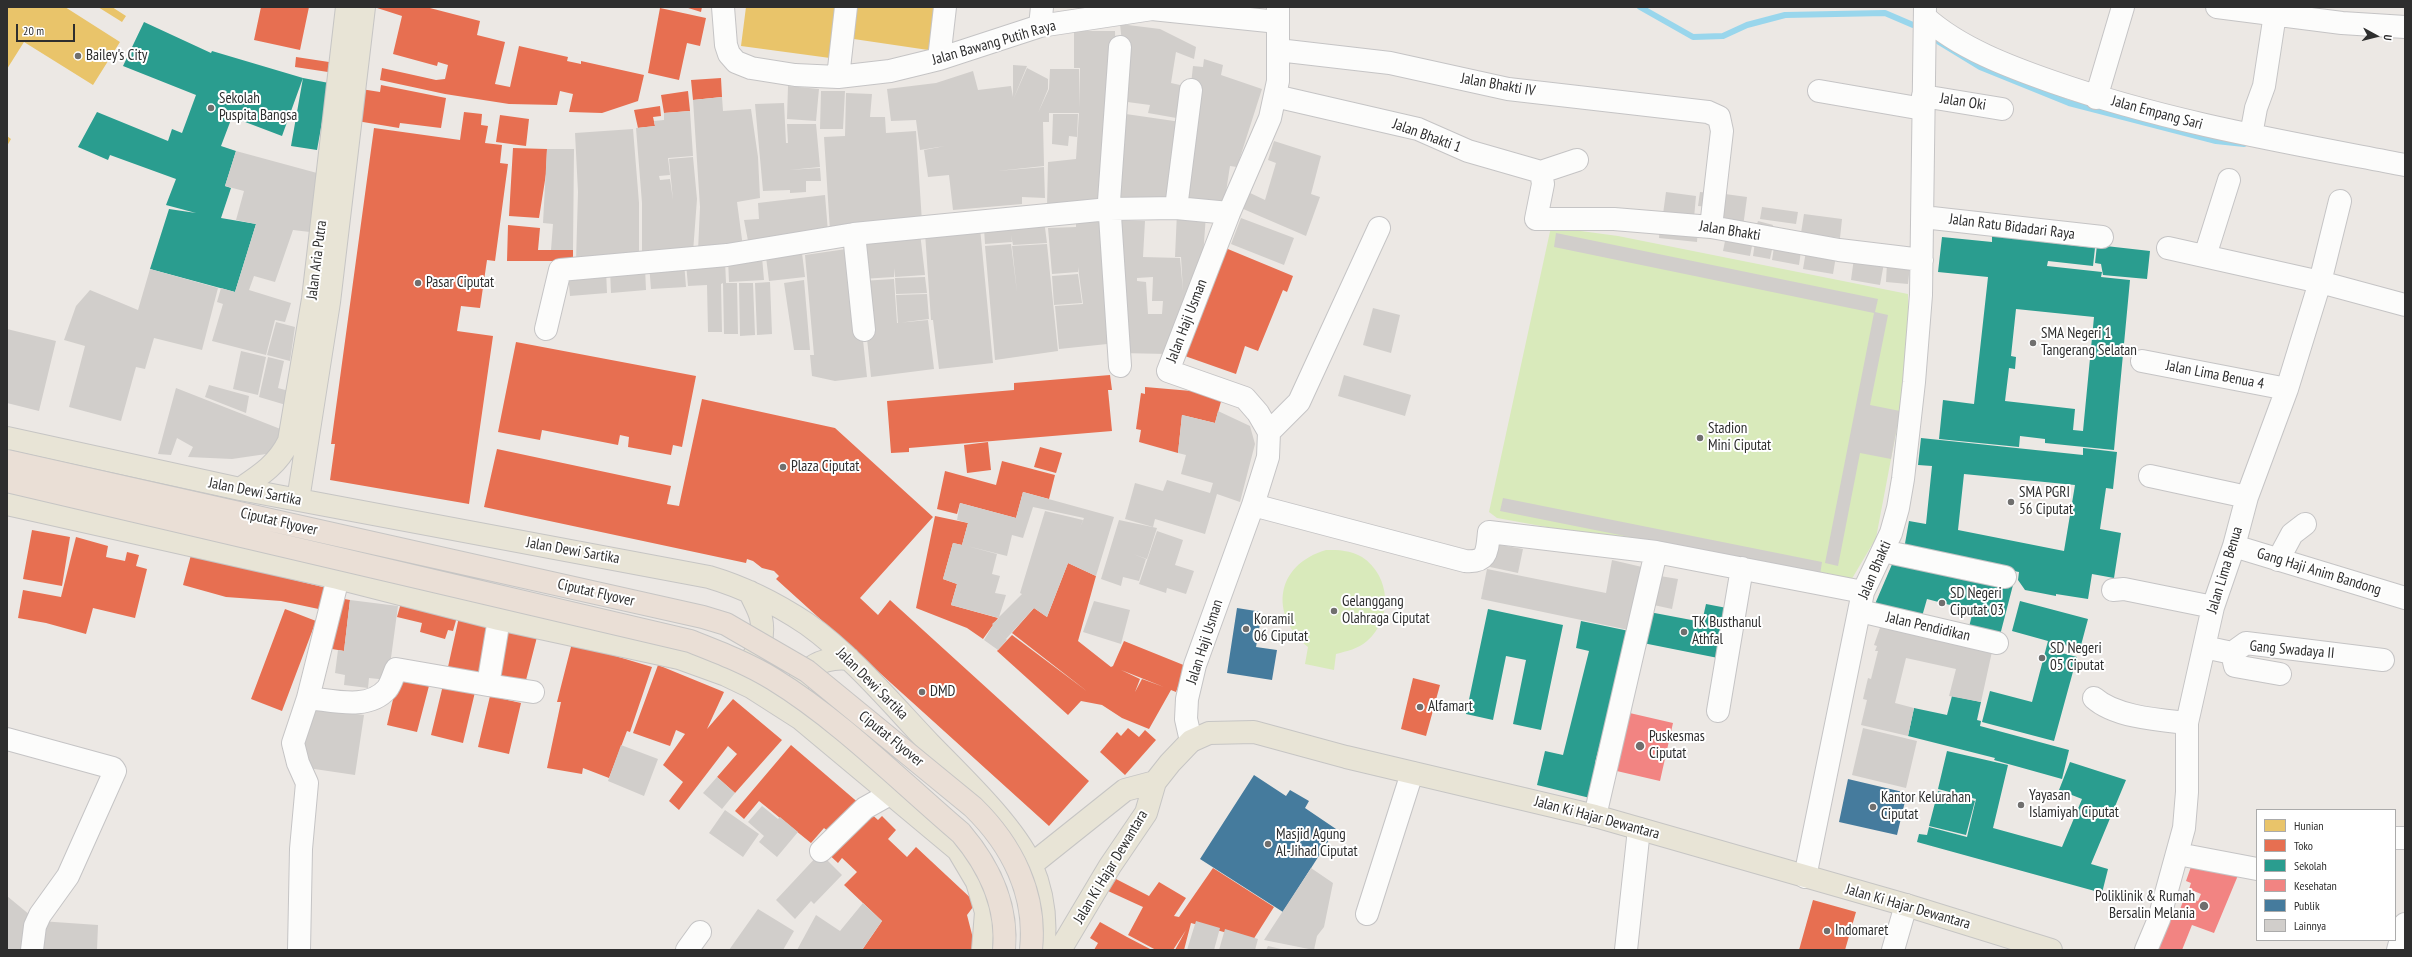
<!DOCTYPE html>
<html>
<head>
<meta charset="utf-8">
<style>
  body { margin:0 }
  #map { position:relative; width:2412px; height:957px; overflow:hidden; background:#ece8e4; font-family:"PT Sans Narrow",sans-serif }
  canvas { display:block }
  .frame { position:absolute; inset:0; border:8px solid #2e2e2e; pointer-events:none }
  .legend { position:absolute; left:2256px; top:809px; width:140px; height:132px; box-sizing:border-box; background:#fff; border:1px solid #ababab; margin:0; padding:5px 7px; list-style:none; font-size:12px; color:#2e2e2e }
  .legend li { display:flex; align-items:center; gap:8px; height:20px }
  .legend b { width:20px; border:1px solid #ababab }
  .north { position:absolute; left:2356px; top:16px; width:40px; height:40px; -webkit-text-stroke:3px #fff; paint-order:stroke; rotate:97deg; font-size:11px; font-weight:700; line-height:16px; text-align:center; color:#2e2e2e }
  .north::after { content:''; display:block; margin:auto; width:14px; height:18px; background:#2e2e2e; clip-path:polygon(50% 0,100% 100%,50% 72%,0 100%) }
  .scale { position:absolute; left:16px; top:24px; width:59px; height:18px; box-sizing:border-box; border:2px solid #2e2e2e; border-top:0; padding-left:5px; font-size:12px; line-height:14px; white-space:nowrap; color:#2e2e2e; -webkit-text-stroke:3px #fff; paint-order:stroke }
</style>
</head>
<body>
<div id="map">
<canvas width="2412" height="957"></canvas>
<div class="frame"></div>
<ul class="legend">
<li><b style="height:11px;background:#e9c46a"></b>Hunian</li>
<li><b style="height:11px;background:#e76f51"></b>Toko</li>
<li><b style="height:11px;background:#2a9d8f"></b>Sekolah</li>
<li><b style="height:11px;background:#f28482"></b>Kesehatan</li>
<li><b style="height:11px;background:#457b9d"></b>Publik</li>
<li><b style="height:11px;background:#d1cecb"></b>Lainnya</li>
</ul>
<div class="north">U</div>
<div class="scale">20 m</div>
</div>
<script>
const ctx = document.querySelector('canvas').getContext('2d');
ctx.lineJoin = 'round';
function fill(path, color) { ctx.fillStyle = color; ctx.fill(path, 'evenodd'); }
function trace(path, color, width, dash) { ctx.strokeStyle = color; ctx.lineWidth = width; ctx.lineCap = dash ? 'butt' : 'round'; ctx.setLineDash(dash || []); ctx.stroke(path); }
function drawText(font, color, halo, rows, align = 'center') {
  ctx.font = font + ' "PT Sans Narrow",sans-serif'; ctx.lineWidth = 4; ctx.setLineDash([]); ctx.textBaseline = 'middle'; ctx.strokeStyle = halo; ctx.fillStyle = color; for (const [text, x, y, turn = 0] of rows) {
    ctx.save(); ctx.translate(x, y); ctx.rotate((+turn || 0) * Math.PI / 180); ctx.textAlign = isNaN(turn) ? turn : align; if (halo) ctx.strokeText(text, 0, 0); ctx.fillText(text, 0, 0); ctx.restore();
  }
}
fill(new Path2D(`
  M1551 227 1618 236 1908 294 1909 364 1876 538 1850 582 1497 518 1489 512Z
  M1326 550C1339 550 1350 550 1362 557 1391 576 1393 619 1367 641 1358 649 1347 651 1336 654L1334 670 1305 664 1308 647C1269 615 1275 565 1326 550Z`), '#d9eabb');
fill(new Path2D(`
  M7 7H65L120 42 93 85 24 42 7 69Z
  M98 7H112L126 16 122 22Z
  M746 7H837L830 58 741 46Z
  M851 7H941L935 51 847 38Z
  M7 136 11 139 7 146Z`), '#e9c46a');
fill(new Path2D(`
  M261 7H309L300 50 254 40Z
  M374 7H426L480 21 477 35 505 42 495 84 510 87 519 46 568 57 567 61 581 64V61L644 75 638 101 602 113 569 112 573 94 560 91 557 105 509 104 445 94 380 80 382 68 436 80 445 79 448 65 438 62 437 66 393 54 402 16Z
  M685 7H702L701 12Z
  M660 8 706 18 700 46 687 43 679 80 648 73Z
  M296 57 329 62 328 72 295 67Z
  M721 78 722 97 693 100 691 80Z
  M381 85 446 98 441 128 400 123 399 128 357 121 361 89 380 92Z
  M688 91 690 111 664 113 661 95Z
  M660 106 661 116 653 117 655 126 638 128 634 110Z
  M464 112 482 114 481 125 488 126 485 143 502 145 500 163 508 164 495 261 487 260 480 308 461 306 457 331 493 336 469 504 330 480 335 444H331L374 128 460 140Z
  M500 115 529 119 526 146 496 142Z
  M513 148 547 149 546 174 539 218 509 216Z
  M508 225 540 228 538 250H573V261H507Z
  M1223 247 1293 276 1287 292 1283 290 1258 351 1245 346 1236 374 1182 355Z
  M516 342 696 376 682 447 673 445 671 455 628 447 629 437 620 435 618 445 542 430 540 440 498 432Z
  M1110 375 1112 390H1108L1112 431 909 448V452L891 453 887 401 1014 390V383Z
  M1145 387 1203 392 1222 398 1215 423 1182 415 1178 453 1139 442 1141 430 1136 429 1141 393 1145 394Z
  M702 399 835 428 933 517 860 598 878 615 890 600 1089 781 1049 826 776 579 779 576 774 571 762 568 753 561 747 559 746 563 484 507 497 449 671 486 667 504 679 506Z
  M988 442 991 470 967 473 964 445Z
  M1040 447 1062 453 1056 473 1034 467Z
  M1002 461 1055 475 1049 499 1023 492 1016 518 960 503 957 514 937 509 945 471 996 485Z
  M935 516 968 523 962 545 953 543 943 579 957 584 951 605 998 618 983 639 967 628 916 608Z
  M32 530 70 537 62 586 23 579Z
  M76 537 108 546 106 557 125 561 127 552 139 555 136 566 147 569 135 618 93 608 86 634 46 623 18 618 23 590 61 597Z
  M191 555 331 589 328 611 281 601 226 597 183 585Z
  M1068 563 1096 576 1078 641 1111 667 1113 666 1124 641 1186 666 1176 692 1171 690 1149 729 1122 718 1102 705 1081 701 1068 715 997 651 1012 635 1088 692 1012 633 1034 608 1047 617ZM1121 670 1164 687 1142 679 1135 692 1140 679Z
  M339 598 350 600 344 651 332 649Z
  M401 603 457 617 453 631 448 630 445 639 420 632 422 623 397 617Z
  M285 609 316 621 282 711 251 699Z
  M459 617 491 625 480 674 448 667Z
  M506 629 537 637 525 684 494 677Z
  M572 643 652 667 630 732 627 731 609 778 583 768 582 774 547 768 561 702H557Z
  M658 665 724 692 707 729 733 699 782 740 735 793 717 777 737 754 728 746 679 810 669 801 683 782 663 765 685 734 676 730 670 746 633 733Z
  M399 674 430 682 417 732 387 725Z
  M1413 678 1440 685 1426 736 1401 729Z
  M443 685 475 692 463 743 431 735Z
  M490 696 521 703 509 754 478 747Z
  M1128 728 1139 737 1145 730 1156 740 1125 775 1100 752 1117 732 1121 736Z
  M791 745 861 805 835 837 824 828 811 843 759 801 744 819 735 811Z
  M868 811 878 820 882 816 896 830 888 839 907 857 916 847 976 903 967 915 976 950H862L882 921 844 885 857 872 842 858 838 863 825 851Z
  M1213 868 1274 907 1253 940 1191 923 1184 950H1175L1186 930 1173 950H1156L1128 935 1143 907 1108 891 1116 879 1149 896 1159 882 1186 898 1174 916 1179 917Z
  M1813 900 1856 912 1845 950H1799Z
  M1100 922 1127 937 1152 950H1094L1098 943 1090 938Z`), '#e76f51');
fill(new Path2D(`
  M144 22 211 53 212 51 303 78 329 83 317 150 291 146 303 78 282 136 232 117 221 146 236 151 225 186 231 188 221 218 256 224 235 292 150 269 169 209 196 213 166 205 176 179 110 155 108 160 78 147 97 112 168 141 172 129 182 133 196 95 123 66Z
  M1992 236 2095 248 2093 266 2048 261 2047 266 2102 272 2101 277 2130 280 2114 450 2045 443V439L2020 436 2019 447 1939 439 1943 400 1974 404 1988 277 1938 272 1942 237 1992 242ZM2016 309 2094 317 2083 431 2073 430 2075 409 2005 401 2009 368 2015 369 2016 357 2011 356Z
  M2097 245 2150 251 2147 279 2103 275 2101 264 2095 263Z
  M1921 438 2083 455V448L2117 452 2113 489 2106 488 2100 529 2121 533 2114 578 2092 574 2088 599 2056 594V596L2025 590 2018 580 2019 572 1904 549 1909 521 1926 524 1932 466 1918 465ZM1964 474 2075 485 2064 551 1958 530Z
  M1896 555 2013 585 1999 639 1968 631 1973 611 1927 599 1921 620 1872 611Z
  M2020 601 2088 619 2080 649 2060 644 2058 652 2077 657 2054 741 1982 722 1990 691 2032 702 2048 641 2012 631Z
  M1706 604 1732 609 1723 659 1638 642 1644 611 1702 622Z
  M1488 609 1563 625 1541 730 1513 724 1526 660 1506 656 1493 720 1466 714Z
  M1581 621 1629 631 1595 763H1598L1590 798 1537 785 1545 751 1563 755 1589 651 1576 648Z
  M1952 696 1981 702 1977 720 1981 721 1980 726 2069 750 2062 779 1994 760 1995 758 1908 736 1914 708 1947 715Z
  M1947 751 2008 765 1993 828 2062 847 2082 799 2059 790 2070 762 2126 780 2091 864 2108 869 2102 893 1917 842 1919 834 1927 835 1929 827 1967 837 1976 799 1938 789Z
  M1938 791 1975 801 1966 835 1929 826Z`), '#2a9d8f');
fill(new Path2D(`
  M1621 711 1673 723 1660 781 1608 769Z
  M2192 864 2239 873 2214 933 2192 925 2182 950H2156L2174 910 2179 912 2185 896 2198 901 2201 894 2189 889 2191 883 2186 881Z`), '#f28482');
fill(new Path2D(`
  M1237 608 1262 612 1256 647 1277 650 1272 680 1227 673Z
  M1254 775 1286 796 1290 790 1309 801 1305 808 1336 829 1283 912 1200 859Z
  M1848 779 1907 793 1897 835 1839 822Z`), '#457b9d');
trace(new Path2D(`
  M1640 7 1693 37 1723 36 1747 25 1785 15 1885 13 1913 25
  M1939 42 1980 67 2069 103 2216 141 2244 144`), '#99d6ec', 6);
fill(new Path2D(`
  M1120 24 1160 29 1196 47 1194 59 1176 52 1171 83 1189 87 1182 119 1148 113 1150 105 1120 101 1123 52Z
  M1074 31H1115L1116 69 1107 203 1047 206 1048 162 1076 159 1079 113H1049V122H1043L1044 166 997 171 1044 167 1045 198 1022 197V204L953 210 949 175 928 177 924 150 945 146 920 150 916 120 891 121 887 89 936 83 973 71 978 90 1011 86 1013 97V65L1027 66 1013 100 1027 68 1048 79V89L1038 113 1049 89 1050 69H1079V108L1080 68H1074Z
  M1204 59 1223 65 1221 75 1262 89 1237 167 1230 166 1224 205 1178 202 1193 66 1203 67Z
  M788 86 819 89 816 121 787 119Z
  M821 91H845L843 129H820Z
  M846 93 872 94 870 117H885L886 133 916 131 922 222 830 231 824 137 845 136Z
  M722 97 723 111 751 109 758 157 760 198 737 202 743 247 698 251 700 207 693 100Z
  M784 103 786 143H788L787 124H816L820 167 789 170 820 168 821 181H806V192L790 193V190L763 191 755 104Z
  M690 111 693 156 668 158 670 175 659 176 660 180 670 179 673 200 669 159 693 157 697 199 693 252 642 256V203L636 128 655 126 654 121 664 120V113Z
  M1119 113 1181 122 1171 204 1112 202Z
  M1053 114H1078L1077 137 1069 136 1068 146 1052 144Z
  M633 129 639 203V257L576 262 578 192 575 133Z
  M1274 141 1321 156 1311 194 1320 197 1306 236 1241 208 1248 192 1265 200 1276 163 1268 160Z
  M547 149H574L573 250H551L553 224 543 223Z
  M236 151 317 173 310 232 293 230 275 282 254 276 249 290 291 303 285 322 275 320 266 355 212 341 223 304 217 302 221 288 235 292 256 224 236 220 244 191 225 186Z
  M1666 192 1696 196 1694 218 1663 214Z
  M1700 192 1711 193 1710 207 1698 206Z
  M1725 194 1747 197 1743 227 1720 224Z
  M825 195 828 232 749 246 744 220 759 219 758 203Z
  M1762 207 1798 212 1796 224 1760 219Z
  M1177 212 1206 215 1203 256 1167 354 1120 353 1114 220 1145 221 1143 257 1180 258 1183 291 1181 257H1175ZM1153 277 1152 301H1163L1162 314H1148L1146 282 1137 281V278Z
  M1804 214 1842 219 1840 238 1801 233Z
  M1108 218 1117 343 1059 349 1055 306 1083 304 1078 267V272L1052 274 1048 228 1076 227V219Z
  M1241 218 1294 238 1284 265 1231 244Z
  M1044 220 1047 243 1013 245 1011 235 1012 242 985 244 984 228Z
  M1758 221 1773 225 1770 234 1755 230Z
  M1660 224 1698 228 1697 242 1659 238Z
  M980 228 993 363 939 369 933 320H931L925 233Z
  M920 233 925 275 895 277 894 268V277L862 279 858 240Z
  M1556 233 1878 299 1875 312 1888 315 1870 405 1900 411 1891 459 1860 453 1838 566 1825 563 1874 313 1554 247Z
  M1726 236 1753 241 1750 256 1723 251Z
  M1755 242 1773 245 1770 259 1753 256Z
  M1011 244 1017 292 1012 246 1047 244 1058 351 995 360 985 246Z
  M1774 247 1801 251 1799 265 1772 260Z
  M853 248 867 377 835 381 812 376 810 355H814L805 255Z
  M1806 251 1836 256 1833 274 1803 269Z
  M802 253 805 277 769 281 766 257Z
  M762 257 764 280 729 282 728 259Z
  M1854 258 1884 263 1880 285 1851 280Z
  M725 260 726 283H737L738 334H724L723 283 721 284 722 332H708L707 285 688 286 686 263Z
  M684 262 686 287 651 289 649 264Z
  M1887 263 1910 265 1908 284 1886 282Z
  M645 267 646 290 611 293 610 270Z
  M150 269 218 288 202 350 154 338 145 369 136 367 121 421 69 407 85 346 64 340 76 306 90 290 138 310Z
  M606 270 607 293 570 296 568 273Z
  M1078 274 1082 303 1054 305 1052 276Z
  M925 277 927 293 896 294 895 278Z
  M894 279 897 323 928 320 934 369 871 377 861 281Z
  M804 280 810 350H794L784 283Z
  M770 282 772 334 757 335 755 283Z
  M739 283H753L755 335 740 336Z
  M927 294 929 319 898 323 896 295Z
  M1373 308 1400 315 1391 353 1363 345Z
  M276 322 295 327 290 361 267 355Z
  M7 329 56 341 39 411 7 403Z
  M241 351 266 357 258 395 233 389Z
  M268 357 284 361 278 388 289 391 286 405 259 397Z
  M1344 375 1411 395 1405 416 1338 396Z
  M209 385 249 396 246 413 205 397Z
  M176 388 283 430 273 453 232 459 188 457 193 447 177 438 171 455 158 454Z
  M1218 411 1250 426 1255 444 1240 502 1217 494 1205 534 1155 519 1153 527 1125 519 1135 483 1163 491 1167 480 1210 493 1213 483 1181 474 1186 455 1178 453 1182 415 1215 423Z
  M1023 492 1114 517 1096 576 1068 563 1047 617 1034 608 1006 639 992 624 999 618 951 605 957 584 943 579 953 543 962 545 968 523 957 520 960 503 1016 518ZM1033 507 1084 518 1080 528 1083 520 1045 511 1020 593 1022 594 999 617 1006 595 995 593 1000 576 992 574 997 554 967 546 1007 556 1012 535 1023 538Z
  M1503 498 1822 562 1820 575 1500 511Z
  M1119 520 1157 528 1147 559 1133 554 1146 559 1139 581 1123 577 1121 586 1101 579Z
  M1157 531 1183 540 1175 565 1194 571 1186 594 1167 588 1166 593 1139 584Z
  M1495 544 1523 549 1518 573 1490 567Z
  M1612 560 1642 567 1629 630 1481 599 1487 569 1606 593Z
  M1654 575 1678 579 1672 609 1649 604Z
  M350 600 398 606 388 680 369 678 368 688 344 685 345 675 335 673 338 650 344 651Z
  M1094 601 1130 610 1121 644 1083 632Z
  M1882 622 1993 647 1981 702 1949 696 1956 669 1906 658 1895 703 1914 708 1908 736 1861 725 1867 700 1863 699 1868 678 1871 679 1878 651H1875L1877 646 1874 645Z
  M993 625 1007 640 998 650 984 640Z
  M310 708 364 715 355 775 301 767Z
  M1863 728 1917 741 1906 788 1852 775Z
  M621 745 658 759 644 796 608 781Z
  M717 777 735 793 722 809 703 793Z
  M762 806 778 819 780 817 798 832 777 857 759 842 764 836 748 822Z
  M725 810 759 834 743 857 709 833Z
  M820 853 842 875 814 904 811 901 795 919 776 900Z
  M1311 868 1333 883 1324 927 1317 936 1314 950 1264 940Z
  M7 896 36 920 28 950H7Z
  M863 903 882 921 862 950H797L816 915 840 931Z
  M758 909 794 931 783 950H729Z
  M40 921 98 925 97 950H38Z
  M1196 921 1220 928 1214 950H1187Z
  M1225 929 1258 939 1255 950H1219Z
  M1268 946 1281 949V950H1266Z`), '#d1cecb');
const minor = new Path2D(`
  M723 7 726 45 729 54 736 62 751 68 795 75 838 77 890 71 939 59 1040 26 1152 9 1278 22
  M2217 7 2342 23 2405 27
  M1925 17C1959 48 2010 67 2053 82 2167 122 2286 142 2405 165
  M1040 26 1042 7
  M1120 47 1109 201 1120 366
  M1278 50 1390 63 1508 89 1708 112 1719 117 1722 131 1711 227
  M939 59 945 7
  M838 77 846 7
  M1819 91 1923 109
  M1275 96 1418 129 1468 151 1541 172 1577 160
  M1923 96 2002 109
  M2096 98 2123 7
  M2251 135 2256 108 2264 86 2275 14
  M1541 172 1543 184 1536 219H1614L1711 227 1839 250 1922 260
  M1176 208 1191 90
  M1923 217 2102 237
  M854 234 864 330
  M2168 248 2320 282 2405 305
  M2205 256 2229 180
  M546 329 560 270 727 255 854 234 1109 209 1176 208 1229 213
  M2142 361 2287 389
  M1269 432 1299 402 1379 228
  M2150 476 2247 497
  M1253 505 1465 561C1488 563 1487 551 1489 532L1656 552 1863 592
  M2234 546 2405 598
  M1883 551 2005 577
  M2278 560 2292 534 2305 524
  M2113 590 2124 589 2213 607
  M1860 611 1997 643
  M2204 647 2232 653 2246 643 2383 660
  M2232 653 2235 666 2280 674
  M488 685 533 692
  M308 698C332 700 368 711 387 689 391 684 393 676 396 669L488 685 499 619
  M2094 698C2115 717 2159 720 2187 723
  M1718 711 1742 568
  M7 739 113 768 115 771 68 876 40 915 35 926 32 950
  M1191 741 1186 719 1187 699 1195 665 1253 505 1268 457 1269 432 1258 413 1245 398 1168 371 1229 213 1270 118 1278 81V7
  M1595 816 1656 552
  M2395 838H2405
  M821 851 865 808 890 794
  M2178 854 2257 869
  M1805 877 1863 592 1891 533 1898 508 1903 479 1914 382 1921 295 1925 7
  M1367 914 1412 773
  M299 950 301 849 307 783 298 763 293 743 308 698 338 578
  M687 950 700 932
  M1626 950 1639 829
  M1893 950 1906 905
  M2146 950 2159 919 2184 828 2187 792V723L2213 607 2234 546 2247 497 2287 389 2320 282 2340 201
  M2398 950 2405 924`);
const major = new Path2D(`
  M7 438 240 489 709 577C743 587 777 604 807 624 853 657 891 703 930 744 962 777 1012 824 1031 864 1043 892 1047 920 1043 950
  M240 489C261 475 278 464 289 441L313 299 347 7
  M298 500 329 302 364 7
  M7 504 338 578 499 619 679 658 726 675 751 687 801 719 958 850 977 882 986 912 983 950
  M730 674C754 666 766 642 761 618 759 609 753 600 750 592
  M798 712C786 677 817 655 849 659
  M1031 865 1125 790 1155 782
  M1060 950 1110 866 1146 813 1155 782 1170 763 1191 741 1209 733 1254 732 1346 757 1595 816 1906 905 2051 950`);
trace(minor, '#c5c4c5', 24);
trace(major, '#c6c5c4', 24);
trace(minor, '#fcfcfb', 22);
trace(major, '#e8e4d6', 22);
const highwayBridge = new Path2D(`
  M7 461 703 617 726 624 807 671 973 807C1012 845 1037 894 1031 950
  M7 481 690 641C718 652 747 663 773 679 840 720 901 782 961 833 989 866 1008 906 1004 950`);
trace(highwayBridge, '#c6c5c4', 24, []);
trace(highwayBridge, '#eadfd6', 22);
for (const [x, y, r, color] of [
  [78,56,4,"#706f6e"],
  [211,108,4,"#706f6e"],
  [418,283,4,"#706f6e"],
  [2033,343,4,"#706f6e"],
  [1700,438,4,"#706f6e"],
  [783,467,4,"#706f6e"],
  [2011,502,4,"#706f6e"],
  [1942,603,4,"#706f6e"],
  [1334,611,4,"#706f6e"],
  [1246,629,4,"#706f6e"],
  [1684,632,4,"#706f6e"],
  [2042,658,4,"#706f6e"],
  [922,692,4,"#706f6e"],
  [1420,707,4,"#706f6e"],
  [1640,746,5,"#706f6e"],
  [2021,805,4,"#706f6e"],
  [1873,807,4,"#706f6e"],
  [1268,844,4,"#706f6e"],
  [2204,906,5,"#706f6e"],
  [1827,931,4,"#706f6e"]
]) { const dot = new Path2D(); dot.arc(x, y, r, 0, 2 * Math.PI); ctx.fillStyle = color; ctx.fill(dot); trace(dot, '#fff', 1.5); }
drawText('15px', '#2e2e2e', '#fff', [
  ["Jalan Bawang Putih Raya",994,43,-16],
  ["Jalan Bhakti IV",1498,85,10],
  ["Jalan Oki",1963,102,9],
  ["Jalan Empang Sari",2157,113,15],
  ["Jalan Bhakti 1",1427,136,20],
  ["Jalan Ratu Bidadari Raya",2012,227,7],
  ["Jalan Bhakti",1730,231,9],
  ["Jalan Aria Putra",317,260,-83],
  ["Jalan Haji Usman",1187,321,-69],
  ["Jalan Lima Benua 4",2215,375,11],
  ["Jalan Dewi Sartika",255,492,11],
  ["Ciputat Flyover",279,522,13],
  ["Jalan Dewi Sartika",573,551,10],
  ["Jalan Bhakti",1875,570,-67],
  ["Jalan Lima Benua",2225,570,-73],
  ["Gang Haji Anim Bandong",2319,572,17],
  ["Ciputat Flyover",596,593,13],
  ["Jalan Pendidikan",1928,627,13],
  ["Jalan Haji Usman",1205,642,-72],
  ["Gang Swadaya II",2292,650,5],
  ["Jalan Dewi Sartika",872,684,45],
  ["Ciputat Flyover",891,739,39],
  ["Jalan Ki Hajar Dewantara",1597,818,15],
  ["Jalan Ki Hajar Dewantara",1111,867,-59],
  ["Jalan Ki Hajar Dewantara",1908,907,16]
]);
drawText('15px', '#2e2e2e', '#fff', [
  ["Bailey's City",86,56],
  ["Sekolah",219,99],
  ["Puspita Bangsa",219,116],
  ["Pasar Ciputat",426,283],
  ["SMA Negeri 1",2041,334],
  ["Tangerang Selatan",2041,351],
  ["Stadion",1708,429],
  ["Mini Ciputat",1708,446],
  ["Plaza Ciputat",791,467],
  ["SMA PGRI",2019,493],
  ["56 Ciputat",2019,510],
  ["SD Negeri",1950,594],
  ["Ciputat 03",1950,611],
  ["Gelanggang",1342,602],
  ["Olahraga Ciputat",1342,619],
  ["Koramil",1254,620],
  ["06 Ciputat",1254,637],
  ["TK Busthanul",1692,623],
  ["Athfal",1692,640],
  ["SD Negeri",2050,649],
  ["05 Ciputat",2050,666],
  ["DMD",930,692],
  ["Alfamart",1428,707],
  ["Puskesmas",1649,737],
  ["Ciputat",1649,754],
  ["Yayasan",2029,796],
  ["Islamiyah Ciputat",2029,813],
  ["Kantor Kelurahan",1881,798],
  ["Ciputat",1881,815],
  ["Masjid Agung",1276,835],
  ["Al-Jihad Ciputat",1276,852],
  ["Poliklinik & Rumah",2195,897,"right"],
  ["Bersalin Melania",2195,914,"right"],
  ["Indomaret",1835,931]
], 'left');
</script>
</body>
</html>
